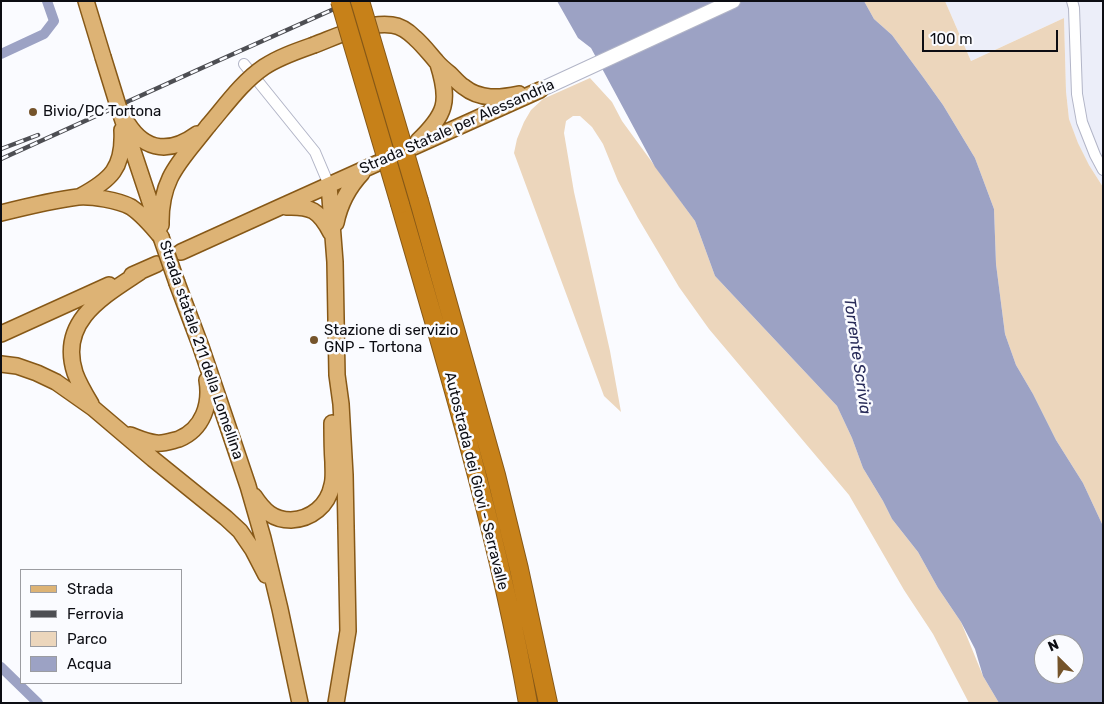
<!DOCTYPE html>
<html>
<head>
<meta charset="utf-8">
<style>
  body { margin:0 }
  #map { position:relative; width:1104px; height:704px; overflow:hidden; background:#fafbff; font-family:Rubik,sans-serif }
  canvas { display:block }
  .frame { position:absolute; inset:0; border:2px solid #0c0d13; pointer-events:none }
  .legend { position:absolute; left:20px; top:569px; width:162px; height:115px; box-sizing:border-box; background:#fafbff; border:1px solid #9b9ca1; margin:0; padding:6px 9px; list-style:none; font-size:15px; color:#0c0d13 }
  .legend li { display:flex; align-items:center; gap:10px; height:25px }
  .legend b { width:25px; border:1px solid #9b9ca1 }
  .north { position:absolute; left:1034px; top:634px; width:50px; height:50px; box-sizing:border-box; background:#fafbff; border:1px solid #9b9ca1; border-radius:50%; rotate:337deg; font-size:14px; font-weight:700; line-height:20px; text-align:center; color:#0c0d13 }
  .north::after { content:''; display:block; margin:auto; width:18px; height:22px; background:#75542b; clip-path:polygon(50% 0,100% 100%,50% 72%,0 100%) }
  .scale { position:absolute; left:922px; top:30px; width:136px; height:22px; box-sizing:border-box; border:2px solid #0c0d13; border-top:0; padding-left:6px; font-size:15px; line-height:18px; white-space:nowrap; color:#0c0d13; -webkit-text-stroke:4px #fafbff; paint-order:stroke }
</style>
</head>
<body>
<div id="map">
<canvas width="1104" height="704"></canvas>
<div class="frame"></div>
<ul class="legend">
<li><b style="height:6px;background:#ddb375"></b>Strada</li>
<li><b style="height:6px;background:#4d4e53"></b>Ferrovia</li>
<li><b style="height:14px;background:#ecd6bc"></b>Parco</li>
<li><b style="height:14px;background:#9ca2c4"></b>Acqua</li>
</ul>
<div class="north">N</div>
<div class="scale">100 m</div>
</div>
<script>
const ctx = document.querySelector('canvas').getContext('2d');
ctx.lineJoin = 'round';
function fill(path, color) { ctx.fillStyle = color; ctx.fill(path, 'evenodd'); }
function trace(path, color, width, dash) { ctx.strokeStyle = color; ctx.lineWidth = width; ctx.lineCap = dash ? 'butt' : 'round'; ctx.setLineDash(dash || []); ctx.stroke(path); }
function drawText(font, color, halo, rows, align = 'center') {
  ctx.font = font + ' Rubik,sans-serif'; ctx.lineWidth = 5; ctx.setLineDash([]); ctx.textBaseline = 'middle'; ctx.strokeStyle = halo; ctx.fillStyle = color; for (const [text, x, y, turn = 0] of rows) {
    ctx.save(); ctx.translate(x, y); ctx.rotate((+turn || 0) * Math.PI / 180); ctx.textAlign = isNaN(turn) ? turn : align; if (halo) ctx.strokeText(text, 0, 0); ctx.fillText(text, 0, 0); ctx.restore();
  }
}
fill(new Path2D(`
  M945 1H1103V187L1089 165 1078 143 1069 119 1066 91 1064 18 971 61Z`), '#eceef9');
fill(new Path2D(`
  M864 1H945L971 61 1064 18 1066 91 1069 119 1078 143 1089 165 1103 187V526L1083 483 1056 440 1033 394 1016 365 1005 334 996 264 994 209 975 158 943 105 923 77 892 35 874 19Z
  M590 78 612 102 622 121 695 221 715 276 837 406 852 438 863 468 883 501 892 519 918 552 938 588 961 622 983 676 999 703H969L933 634 904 590 849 495 709 329 679 287 638 218 618 181 603 144 592 127 580 116H573L566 121 564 133 574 192 610 351 621 412 604 396 514 153 517 139 524 122 531 110 543 99Z`), '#ecd6bc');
fill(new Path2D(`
  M557 1H864L874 19 892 35 923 77 943 105 975 158 994 209 996 264 1005 334 1016 365 1033 394 1056 440 1083 483 1103 526V703H999L983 676 975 649 961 622 938 588 918 552 892 519 883 501 863 468 852 438 837 406 715 276 695 221 655 167 591 48 578 38ZM1044 644H1074V674H1044Z`), '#9ca2c4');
trace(new Path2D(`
  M1 54 44 34 54 21 47 1
  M1 667 38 703`), '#9ca2c4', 10);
const street = new Path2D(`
  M1072 1 1074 8 1077 94 1082 122 1095 155 1103 170
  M244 64 315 152 329 185`);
const secondary = new Path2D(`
  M540 90 733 1`);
const primary = new Path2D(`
  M86 1 103 57
  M314 45C338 36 365 22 392 25 401 26 409 32 415 38 423 45 429 53 436 61 440 66 445 70 450 74 454 78 459 84 464 87 480 100 500 98 519 94
  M120 112 159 229
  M128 124C146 152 171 153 197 134
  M418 141C446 114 450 102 438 64
  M329 185 335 262 337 375 341 404 345 475 348 631 336 703
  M79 197C111 180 124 168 122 130
  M286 207C311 206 319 210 331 233
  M1 213C25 207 54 200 78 197 92 196 118 200 131 207 143 215 152 226 161 237
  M336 223C340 203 348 188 362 173
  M161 225C160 177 181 161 208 126
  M181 252 278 208 540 90
  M132 275 157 264
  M177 283 201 347 248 486 263 538 280 609 300 703
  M1 334 109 285
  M1 364 17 366 37 373 56 382 93 408 153 459 226 518 240 531 253 550 266 575
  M91 404C85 394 79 384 75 373 58 321 104 296 140 272
  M130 435C138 438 146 442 156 443 164 444 171 441 179 439 203 429 211 404 207 380
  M254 496C264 511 273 520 291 520 311 519 328 506 332 485 334 478 333 470 333 462 332 449 332 436 332 423`);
const highway = new Path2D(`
  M419 201 496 475 519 569 548 703
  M400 204C448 369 498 534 528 703`);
trace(street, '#b2b5c7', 12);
trace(secondary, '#b2b5c7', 16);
trace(primary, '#865817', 18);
trace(highway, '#865817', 20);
trace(street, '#fff', 10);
trace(secondary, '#fff', 14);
trace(primary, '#ddb375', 15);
trace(highway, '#c78119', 18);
const rail = new Path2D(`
  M1 149 38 135
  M1 159 204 67 352 1`);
trace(rail, '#4d4e53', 4.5);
trace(rail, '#fafbff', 2.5, [8]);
const primaryBridge = new Path2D(`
  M103 57 120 112
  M208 126C226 105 242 82 264 67 279 57 297 51 314 45
  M161 237 177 283`);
const highwayBridge = new Path2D(`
  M340 1 400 204
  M360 1 419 201`);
trace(primaryBridge, '#865817', 18, []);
trace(highwayBridge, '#865817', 20, []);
trace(primaryBridge, '#ddb375', 15);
trace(highwayBridge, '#c78119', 18);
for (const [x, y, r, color] of [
  [33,112,5,"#75542b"],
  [314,340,5,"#75542b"]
]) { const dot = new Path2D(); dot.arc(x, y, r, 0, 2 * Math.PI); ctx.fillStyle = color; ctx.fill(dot); trace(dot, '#fafbff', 2); }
drawText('15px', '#0c0d13', '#fafbff', [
  ["Bivio/PC Tortona",43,112],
  ["Stazione di servizio",324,331],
  ["GNP - Tortona",324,348]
], 'left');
drawText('15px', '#0c0d13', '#fafbff', [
  ["Strada Statale per Alessandria",457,127,-24],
  ["Strada statale 211 della Lomellina",201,350,71],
  ["Autostrada dei Giovi - Serravalle",476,481,76]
]);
drawText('italic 16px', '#272a58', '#fafbff', [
  ["Torrente Scrivia",857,356,82]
]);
</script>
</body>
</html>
